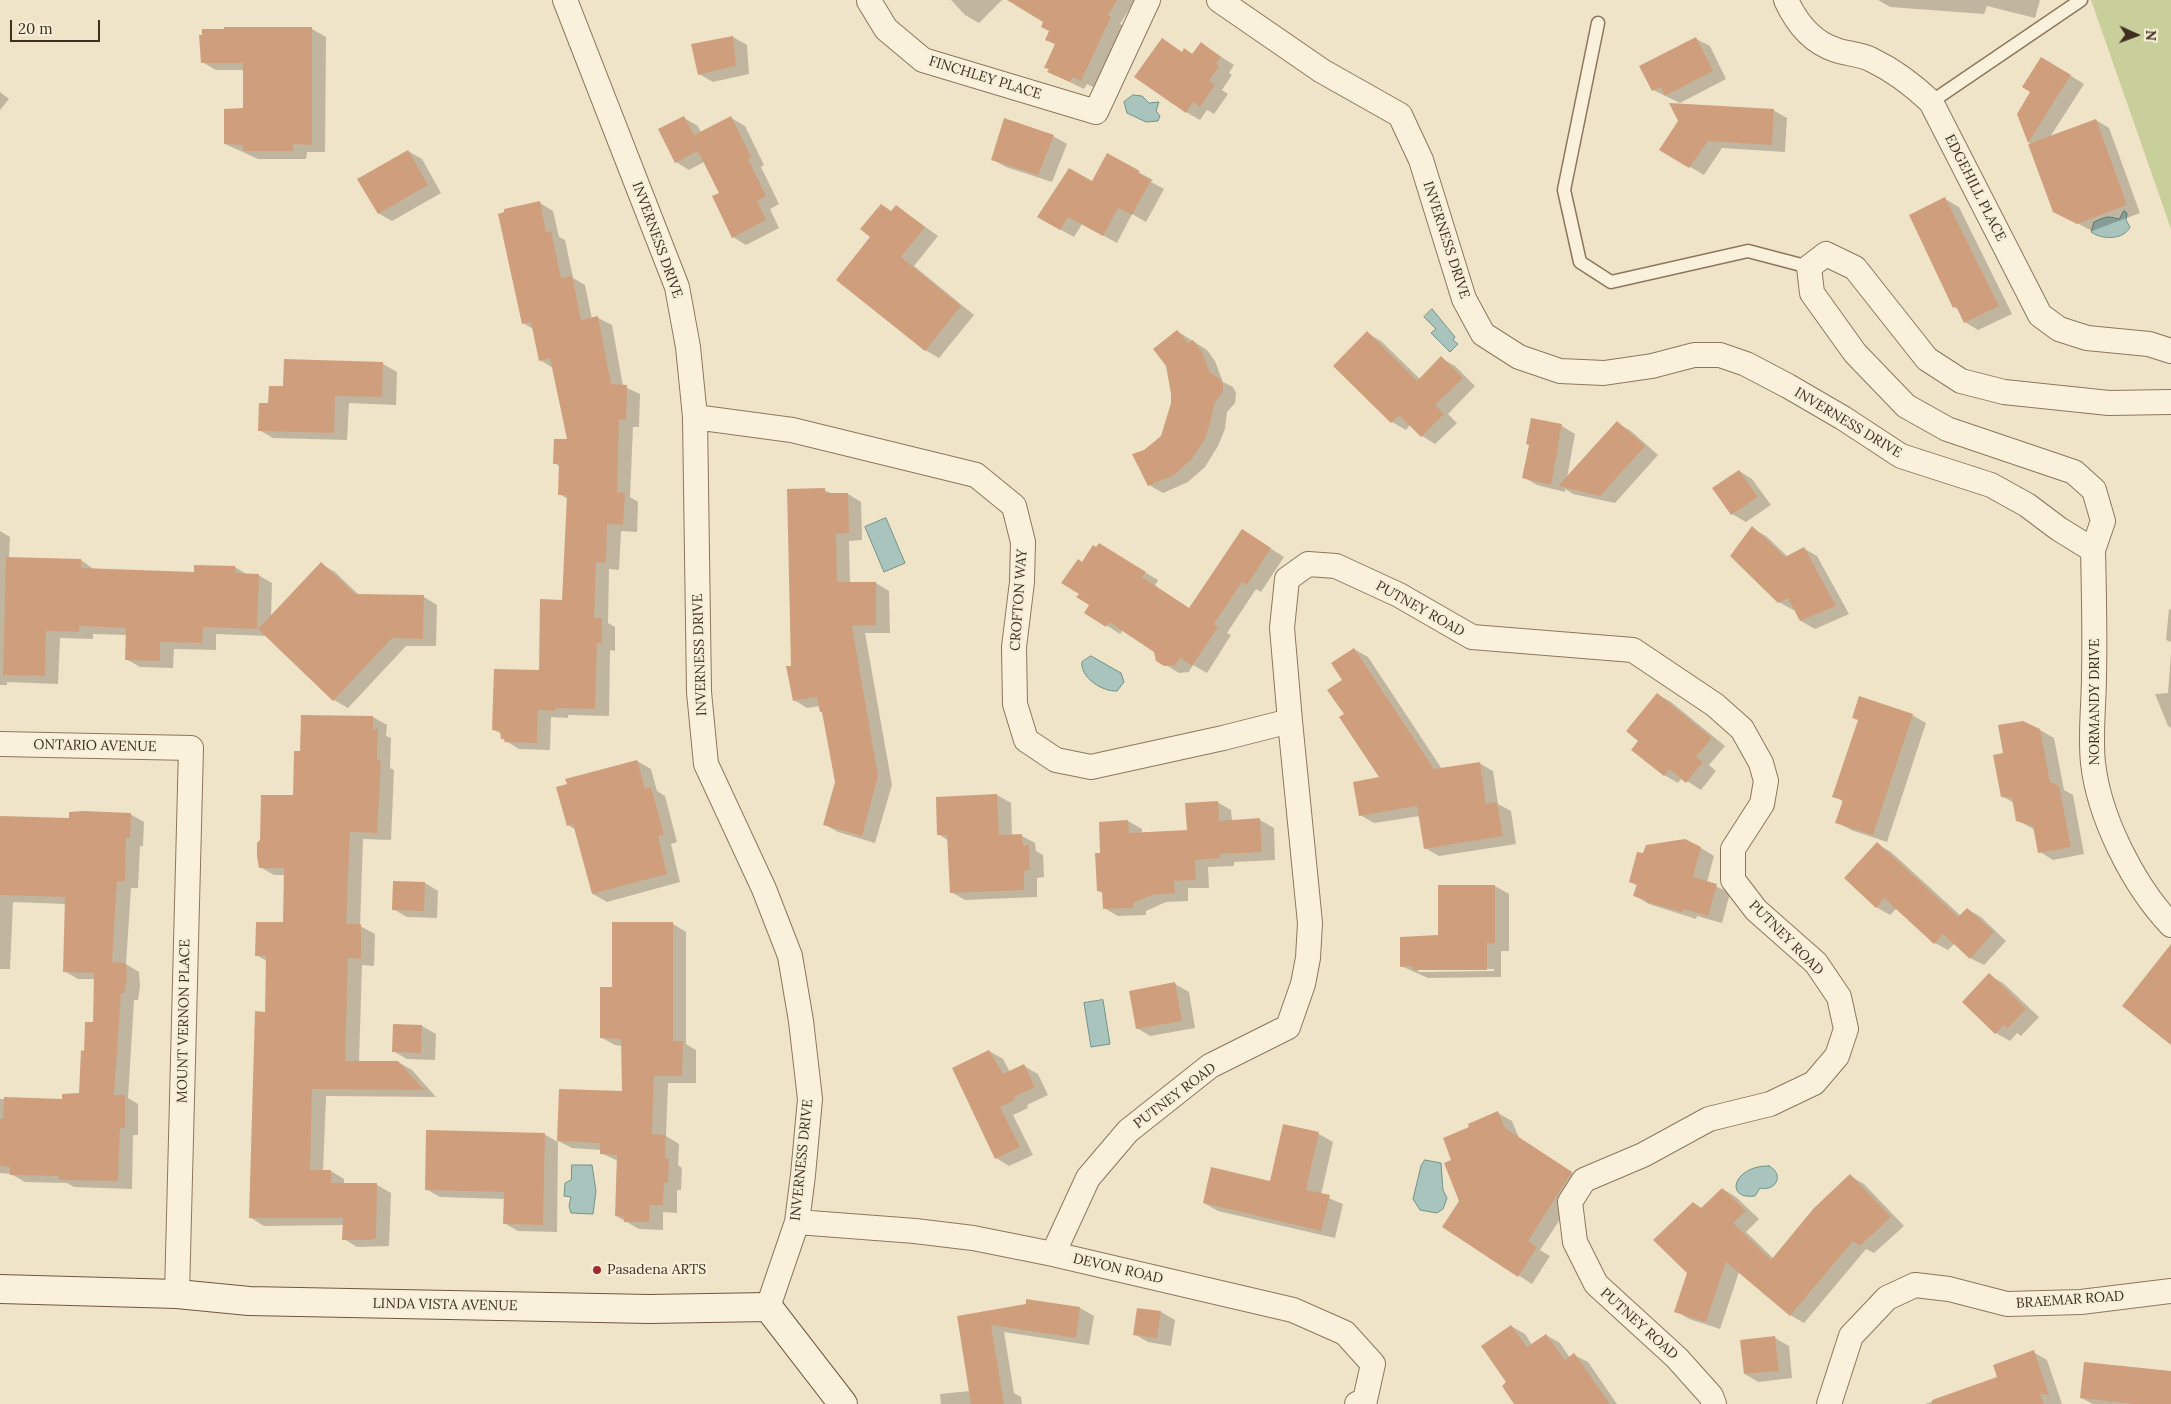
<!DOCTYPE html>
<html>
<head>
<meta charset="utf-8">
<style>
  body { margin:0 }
  #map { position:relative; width:2171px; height:1404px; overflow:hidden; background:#f0e4c8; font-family:Lora,serif }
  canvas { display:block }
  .north { position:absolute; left:2111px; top:10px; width:50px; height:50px; -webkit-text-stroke:4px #f7eed8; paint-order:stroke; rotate:92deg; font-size:14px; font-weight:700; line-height:20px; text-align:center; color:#3d2e20 }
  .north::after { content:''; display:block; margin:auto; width:18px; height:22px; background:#3d2e20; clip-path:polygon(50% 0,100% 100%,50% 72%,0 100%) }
  .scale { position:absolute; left:10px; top:20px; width:90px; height:22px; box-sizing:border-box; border:2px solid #3d2e20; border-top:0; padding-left:6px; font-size:15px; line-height:18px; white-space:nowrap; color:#3d2e20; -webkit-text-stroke:4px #f7eed8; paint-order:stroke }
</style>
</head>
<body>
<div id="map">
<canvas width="2171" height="1404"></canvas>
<div class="north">N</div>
<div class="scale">20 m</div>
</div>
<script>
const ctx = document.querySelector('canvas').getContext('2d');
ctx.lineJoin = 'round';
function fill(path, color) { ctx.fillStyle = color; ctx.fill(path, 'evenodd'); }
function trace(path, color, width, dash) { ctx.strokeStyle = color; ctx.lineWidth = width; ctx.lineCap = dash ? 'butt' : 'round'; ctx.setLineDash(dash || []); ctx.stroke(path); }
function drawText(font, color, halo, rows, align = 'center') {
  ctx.font = font + ' Lora,serif'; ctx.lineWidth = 4.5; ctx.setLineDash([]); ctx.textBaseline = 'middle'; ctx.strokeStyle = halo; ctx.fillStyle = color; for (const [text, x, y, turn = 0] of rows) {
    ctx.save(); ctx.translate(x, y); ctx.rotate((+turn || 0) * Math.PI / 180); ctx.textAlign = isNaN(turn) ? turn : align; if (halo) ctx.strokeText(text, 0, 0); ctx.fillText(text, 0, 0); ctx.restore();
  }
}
fill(new Path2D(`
  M2091 0H2171V229Z`), '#c9cf9b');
const water = new Path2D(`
  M1133 95 1142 96 1149 103 1159 102 1156 111 1160 116 1158 121 1146 122 1127 113 1124 102Z
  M2124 211 2127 213 2126 220 2130 227C2124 240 2102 240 2091 232L2094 222C2108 216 2106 216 2119 219Z
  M1432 309 1455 337 1453 340 1458 344 1450 352 1431 333 1436 329 1424 317Z
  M886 518 905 563 884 572 865 527Z
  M1091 656 1121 673 1124 682 1117 691C1103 692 1080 678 1082 662Z
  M1103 1000 1110 1044 1091 1047 1084 1003Z
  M1425 1160 1441 1163 1443 1190 1447 1198 1443 1209 1437 1213 1420 1210 1413 1199 1421 1166Z
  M572 1165H592L596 1191 593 1214 571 1213 569 1206 571 1197 564 1196 565 1183 571 1180Z
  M1769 1166C1785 1174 1776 1192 1760 1188L1755 1196C1723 1200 1734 1165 1769 1166Z`);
fill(water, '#a9c4bc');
trace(water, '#6f938a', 1);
fill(new Path2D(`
  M951 0H1002L979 23 965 15Z
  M1035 0H1135L1120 24 1124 26 1095 88 1087 84 1084 89 1049 72 1056 45 1046 39 1050 31Z
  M1878 0H2040L2035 18 1987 6 1984 14 1890 7Z
  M225 28 312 29 326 37 325 152H307L306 159H258L225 144 244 110V70H216L202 62Z
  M733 37 747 45 749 74 713 82 699 74Z
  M1696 39 1710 46 1726 79 1680 103 1653 90Z
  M1162 40 1183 53 1185 50 1193 54 1201 44 1234 65 1229 73 1232 75 1222 90 1228 94 1214 114 1207 110 1200 120 1186 112Z
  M2055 66 2084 84 2050 137 2096 120 2109 128 2140 213 2092 231 2066 217 2032 144 2029 142 2019 114Z
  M0 92 9 99 0 110Z
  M1773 110 1787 118 1785 152 1722 148 1704 175 1661 150Z
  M684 118 698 126 701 133 731 118 745 126 764 165 761 167 779 204 770 209 779 228 746 245 733 237 720 194 704 162 689 170 676 162Z
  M1053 136 1067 144 1052 182 1006 167 992 159Z
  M408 151 422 159 441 193 392 221 378 213Z
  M1107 155 1153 180 1151 182 1164 189 1146 222 1132 214 1117 243 1082 224 1074 237 1038 217 1092 182Z
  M1945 199 1959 207 2012 314 1978 330 1965 322 1959 310 1954 307Z
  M540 203 553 211 559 237 565 240 573 278 585 285 592 319 598 318 612 325 623 386 640 394 639 427H633L630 497 638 502 637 532 621 531 619 570 609 569 608 623 615 627V651L610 650 609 716 568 715V718L551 717 550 750 519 749 506 741 502 738V734L494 730 540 672 563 601 568 499 559 494 560 467 555 463 569 441 553 368 540 360 533 329 523 323Z
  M881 205 892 212 896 206 938 236 914 266 974 315 939 358 925 350 872 237Z
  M1177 331 1207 350 1215 361 1223 382 1233 387 1236 393 1235 403 1227 412 1225 429 1218 446 1205 467 1188 482 1163 493 1149 485 1145 451 1162 436 1172 403Z
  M1367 333 1381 341 1420 379 1441 358 1455 366 1475 386 1448 414 1457 423 1435 444 1422 436 1410 425 1406 430 1392 422Z
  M285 361 383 364 397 372 396 405 349 403 347 440 273 438 259 430 269 405 284 388Z
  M1617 423 1631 431 1658 455 1615 503 1573 494 1565 489V492L1537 485 1523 477 1530 445 1562 426 1575 434 1567 478Z
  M1739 471 1752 479 1771 505 1746 522 1732 514Z
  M824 490 833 494H848L861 502 862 540 849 541 850 583H876L889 591 890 633H865L892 785 875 843 838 832 824 824 836 782 823 713 820 706 807 708 794 700 792 667Z
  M1752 528 1766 536 1788 557 1803 548 1817 556 1849 614 1815 629 1801 621 1795 609 1793 610 1779 602Z
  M0 531 10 537 9 558 81 560 95 570 195 573 196 566 235 567 248 575H258L272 583 271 617 321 564 335 572 360 596 424 597 437 605 436 646H406L348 708 334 700 267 636 216 634V650L174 649 173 668 140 667 126 659 127 635 93 634V639L60 638 58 684 7 682V685H0Z
  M1256 539 1284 557 1261 592 1256 589 1227 633 1231 635 1207 673 1193 665 1189 672 1179 673 1158 660 1155 651 1123 630 1120 634 1086 612 1090 605 1080 594 1083 563 1113 553 1158 580 1155 586 1190 609Z
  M2169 609 2171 610V642L2166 640Z
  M1354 649 1368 657 1442 769 1479 763 1493 771 1498 804 1511 811 1516 844 1439 856 1425 848 1420 816 1374 823 1360 815 1381 778 1346 715 1343 680Z
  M2171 653V728L2168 726 2155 694 2168 693Z
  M1657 694 1671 702 1725 746 1709 765 1716 771 1701 790 1682 778 1678 783 1664 775 1640 741Z
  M1912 715 1926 723 1887 842 1851 830 1837 822 1844 802 1833 796Z
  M373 717 387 725 386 736 391 738 390 768 394 770 391 840 363 839 360 926 375 934 374 966 362 965 359 1062H398L412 1070 436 1097 326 1096 323 1171H331L344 1179V1184L377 1185 391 1193 389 1246 357 1247 344 1239V1225L264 1226 251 1218 266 1013 267 961 256 955 284 923 286 875H274L260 867 294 797 301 752Z
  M2040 730 2054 738 2064 790 2073 795 2084 854 2053 860 2040 852 2035 830 2017 820 2014 803 2002 796 2005 754Z
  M637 761 651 769 657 791 665 796 677 842 671 844 680 882 607 902 593 894 576 830 568 825Z
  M997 795 1011 803 1012 836H1022L1035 843 1036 851 1043 855 1044 877 1037 878V897L965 900 951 892 949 841 938 834 937 798Z
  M1217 802 1231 810 1232 821 1260 820 1274 828 1275 860 1234 862V866L1208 867 1209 888H1188V901L1166 902 1146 911V915L1118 916 1104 908V894L1098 891 1101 854 1128 821 1142 829V834L1188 832Z
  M130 814 144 822 143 846H140L138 888H131L126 964 139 972 140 986 138 1000H134L128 1098 138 1104V1135H133L132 1189 74 1187 67 1183 25 1182 11 1174 0 1173V1099L63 1101 80 1095 85 1052 94 1024 95 979H78L64 971 66 904 13 902 10 969H0V818L70 819Z
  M1877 844 1891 852 1961 916 1967 909 1981 917 2006 941 1984 965 1970 958 1955 943 1948 950 1935 943 1897 908 1890 915 1876 907Z
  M1701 848 1714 856 1707 882 1730 893 1722 923 1697 916 1696 919 1649 904 1635 896 1638 886 1630 882 1644 855Z
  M425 883 438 891 437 918 407 917 393 909Z
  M1439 886H1495L1509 894V951H1501V977L1428 978 1401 966 1439 937ZM1417 969H1494V971L1419 972Z
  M673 924 686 932V1044L696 1050V1083H668L666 1136 679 1144 678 1165 682 1168 681 1190H677V1213L663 1212V1230L639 1229 616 1216 618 1161 601 1153V1150L572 1148 558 1141 557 1232 518 1231 504 1223 505 1199 440 1197 426 1189 544 1134 558 1142 560 1090 624 1092 622 1046 615 1045 602 1038 613 988Z
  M1989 975 2003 983 2039 1017 2021 1036 2017 1033 2010 1041 1996 1033Z
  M1175 984 1189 992 1195 1028 1150 1036 1137 1028Z
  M395 1025 422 1026 436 1034 435 1060 407 1059 393 1051Z
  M989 1051 1003 1059 1010 1072 1024 1066 1038 1074 1048 1095 1027 1105 1028 1108 1013 1115 1033 1155 1009 1166 996 1158Z
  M1498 1113 1512 1121 1519 1138 1585 1181 1540 1250 1550 1256 1532 1284 1444 1227 1460 1201 1453 1161 1471 1128Z
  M1284 1125 1319 1134 1333 1142 1321 1195 1343 1204 1335 1238 1218 1211 1204 1203 1271 1183Z
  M1850 1176 1864 1184 1904 1226 1874 1253 1866 1249 1804 1323 1790 1315 1739 1272 1720 1329 1689 1319 1676 1311 1688 1272 1694 1203 1702 1208 1723 1189 1736 1197 1759 1219 1746 1232 1773 1258Z
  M1027 1300 1080 1308 1094 1316 1089 1345 1004 1332 1014 1393 1021 1397 1022 1404H941L940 1394 970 1391 959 1317 1027 1305Z
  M1138 1309 1161 1312 1175 1320 1171 1346 1148 1342 1134 1334Z
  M1511 1326 1525 1334 1532 1345 1546 1335 1560 1343 1570 1358 1574 1355 1588 1362 1617 1404H1516L1508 1382Z
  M1775 1338 1789 1346 1792 1378 1758 1382 1745 1374Z
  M2033 1352 2047 1360 2062 1404H1925L1999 1378Z
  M2171 1372V1404H2093L2081 1398Z`), '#0003');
fill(new Path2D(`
  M1007 0H1117L1108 15 1111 17 1081 81 1073 77 1070 82 1047 72 1049 69 1044 68 1055 44 1045 40 1049 31 1041 27 1043 22Z
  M224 27H312V145L293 144V151H243V145L224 144V109L243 108V63H201L199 35H202V29H224Z
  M733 36 736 66 698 75 691 44Z
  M1696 37 1713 71 1665 96 1661 87 1652 91 1639 66Z
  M1162 38 1182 52 1184 48 1192 54 1201 42 1221 57 1216 64 1219 66 1209 81 1215 85 1200 107 1193 102 1186 113 1134 77Z
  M2041 57 2071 75 2028 143 2017 114 2030 92 2022 87Z
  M1669 103 1774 109 1772 145 1708 141 1689 168 1659 150 1678 121Z
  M684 116 694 135 731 116 751 157 748 159 766 196 757 201 766 220 732 238 712 196 719 193 698 151 675 163 658 129Z
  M1004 118 1054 135 1038 175 991 160Z
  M2096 119 2127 205 2077 224 2053 212 2028 144Z
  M408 150 428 185 378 214 357 179Z
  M1107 153 1140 171 1138 173 1151 180 1132 215 1118 208 1103 236 1068 217 1060 230 1037 217 1069 168 1092 181Z
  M1945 197 1999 306 1964 323 1956 306 1953 308 1909 215Z
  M540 201 546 232 551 231 561 278 572 276 581 320 598 316 611 384 627 385 626 420 619 419 617 492 625 493 623 525 607 524 606 563 596 562 594 618H602V643H597L595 709 555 708V711L538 710 537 743 504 742 505 739H501L500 731 492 730 494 669 539 670 540 599 562 600 567 495H558L559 464H553L554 439H567L550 358 539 361 531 322 522 324 498 214 504 212V209Z
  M881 204 891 211 896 205 925 227 901 257 961 306 925 351 836 280 870 237 860 229Z
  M1177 330 1188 343 1193 340 1202 352 1210 373 1219 378 1223 384V391L1214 404 1211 420 1205 439 1192 459 1174 475 1148 486 1132 454 1144 450 1161 436 1171 403V394L1166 366 1153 349Z
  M1367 331 1417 381 1441 356 1463 378 1435 405 1444 414 1421 437 1399 415 1391 423 1333 366Z
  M284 359 383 362 382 397 335 396 334 433 258 431 259 403H268L269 386H283Z
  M1531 418 1562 424 1551 485 1522 478 1529 445 1526 444Z
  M1617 421 1645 446 1600 496 1558 486Z
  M1739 470 1758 497 1731 515 1712 488Z
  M825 488V493H848L849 533 836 534 837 582H876V625L852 626 878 776 862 836 823 825 835 782 822 712H820L817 697 793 701 786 666H791L787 489Z
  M1752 526 1785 557 1804 547 1836 606 1800 621 1788 598 1778 603 1730 556Z
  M1242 529 1271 548 1247 585 1242 582 1214 624 1218 627 1192 666 1180 658 1175 665 1164 666 1156 661 1154 652 1109 622 1106 627 1084 613 1089 605 1076 597 1079 594 1061 583 1078 559 1082 562 1093 545 1096 547 1099 543 1146 572 1142 577 1189 608Z
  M6 557 81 559V568L194 572V565L235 566V573L259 574 257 629 203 627 202 643 160 642V661L125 660 126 628 79 626V632L46 631 45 676 3 675Z
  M321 562 355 594 424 595 423 639 392 638 333 701 258 629Z
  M1354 648 1434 769 1480 762 1486 804 1497 802 1503 836 1424 849 1417 806 1359 816 1353 782 1379 777 1339 717 1344 714 1327 690 1342 680 1331 663Z
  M1657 693 1712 738 1696 757 1703 762 1686 783 1669 769 1664 776 1631 750 1638 741 1626 731Z
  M1859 696 1913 714 1873 835 1835 823 1843 800 1832 797 1858 720 1852 718Z
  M301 715 373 716V729H378L377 760 381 761 377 833 350 832 346 924H361V959L348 958 345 1061H398L424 1090 312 1089 310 1170H331V1183H377L376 1239 370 1240H342L343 1218H249L255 1011 265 1012 266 956H255L256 922H283L284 868H259L257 856V843L260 840 261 795H293L294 751H300Z
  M2023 721 2040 729 2050 782 2059 786 2071 847 2038 853 2033 826 2016 821 2012 798 2001 797 1993 755 2003 753 1998 725Z
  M637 760 645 789 651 787 664 835 658 836 667 874 592 894 573 824 567 826 556 787 567 784 565 779Z
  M997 794 999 835 1022 834 1023 846 1029 845 1030 870 1024 871V890L950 893 947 835H937L936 797Z
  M1218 801 1219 821 1260 818 1262 852 1220 854 1221 858 1195 860 1196 880 1174 881 1175 893 1152 895 1133 903V908L1103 909 1102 891H1097L1095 853H1100L1099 822 1128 820 1129 833 1187 830 1185 803Z
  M83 811 131 813 130 838H126L125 881H117L112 962 126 963 127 978 124 993H121L114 1095H125V1128H120L118 1181 59 1180V1176L10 1175V1167L0 1166V1119H3L4 1097 62 1099V1094L79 1093 81 1050 84 1051 85 1022H93L94 973 63 972 65 897 0 895V816L69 818V812Z
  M1685 839 1701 847 1693 877 1717 884 1708 916 1684 909 1682 912 1646 902V900L1633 896 1637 884 1629 882 1637 852 1643 853 1646 845Z
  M1877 842 1958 917 1967 908 1994 932 1970 959 1943 934 1934 944 1884 898 1876 908 1844 878Z
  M393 881 425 882 424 911 392 910Z
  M1438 885H1495V944L1487 943V970H1413L1412 966 1400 967V937L1438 935Z
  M612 922H673V1041H683L682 1076H654L652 1134 666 1135 665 1158 669 1159 668 1183H664L663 1205H650L649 1222H624V1217L615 1216 617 1155 600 1154V1143L557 1141 559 1089 622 1091 621 1039 600 1038V987H612Z
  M2171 944V1045L2122 1006Z
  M1989 973 2026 1009 2007 1029 2004 1025 1995 1034 1962 1002Z
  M1175 982 1182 1021 1136 1029 1129 991Z
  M393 1024 422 1025 421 1053 392 1052Z
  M989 1050 1003 1074 1024 1064 1035 1087 1014 1097 1015 1100 1000 1107 1020 1147 995 1159 952 1068Z
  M1498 1111 1505 1128 1572 1172 1528 1241 1537 1247 1518 1277 1442 1227 1459 1201 1444 1163 1451 1160 1443 1138 1469 1127 1468 1124Z
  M1283 1124 1319 1132 1306 1190 1330 1195 1321 1231 1203 1203 1211 1167 1270 1181Z
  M426 1130 545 1133 543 1225 503 1224 504 1192 425 1190Z
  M1850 1174 1891 1217 1860 1246 1853 1241 1790 1316 1726 1262 1706 1322 1674 1312 1687 1273 1653 1240 1693 1202 1700 1209 1722 1188 1746 1211 1733 1223 1771 1260 1814 1208Z
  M1026 1299 1080 1307 1076 1338 991 1325 1004 1404H971L957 1316 1026 1304Z
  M1137 1308 1161 1311 1157 1338 1133 1335Z
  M1511 1325 1527 1347 1546 1334 1565 1360 1574 1353 1610 1404H1514L1502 1386 1506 1382 1481 1346Z
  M1775 1336 1779 1371 1744 1374 1740 1340Z
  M2034 1350 2049 1395 2040 1394 2044 1404H1932V1400L1997 1377 1993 1365Z
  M2084 1362 2171 1371V1404H2134L2080 1398Z`), '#cf9f7d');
const lane = new Path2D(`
  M1598 23 1564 190 1580 262 1611 282 1748 251 1809 267
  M1931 102 2081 0`);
const street = new Path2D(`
  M565 0 677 287 688 347 695 417 699 692 706 764 764 889 790 956 801 1021 810 1099 803 1175 797 1222 768 1307
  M1219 0 1322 71 1400 115 1421 160 1464 299 1483 334 1519 357 1560 371 1604 373 1652 366 1694 355H1720L1746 364 1788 386 1843 418 1901 456 1991 485 2027 505 2059 529 2093 550 2103 521 2094 490 2074 472 1947 429 1906 406 1855 353 1812 293 1809 267 1826 254 1855 268 1927 359 1961 381 2004 392 2109 403 2171 402
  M1786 0C1796 22 1811 42 1836 50 1847 54 1861 54 1872 60 1895 71 1913 85 1931 102L2040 315 2059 329 2087 338 2149 344 2171 351
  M869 1 886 29 923 60 1096 112 1148 0
  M695 417 792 430 976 475 1014 506 1023 542 1022 582 1014 647 1015 704 1026 740 1056 760 1091 767 1223 738 1290 721 1282 628 1287 579 1308 564 1336 566 1399 595 1472 637 1633 650 1715 705 1742 729 1761 763 1766 781 1762 804 1733 849V880L1756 910 1816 963 1839 997 1846 1029 1837 1056 1814 1083 1770 1104 1709 1119 1643 1155 1584 1180 1570 1202 1575 1242 1596 1284 1677 1358 1711 1396 1714 1404
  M2093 550C2094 592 2095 634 2094 675 2094 704 2090 734 2093 763 2099 817 2133 885 2171 925
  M0 744 191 748 177 1294
  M797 1222 915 1231 973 1238 1053 1254 1293 1310 1345 1333 1373 1364 1365 1400 1357 1404
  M1053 1254 1088 1178 1128 1131 1210 1066 1288 1027 1303 984 1308 958 1310 923 1290 721
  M1829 1404 1851 1336 1887 1298 1915 1285 1949 1289 2007 1304 2081 1302 2171 1291`);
const secondary = new Path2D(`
  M0 1289 177 1294 249 1301 649 1309 768 1307 843 1404`);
trace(lane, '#8d765c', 15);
trace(street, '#8d765c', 26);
trace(secondary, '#6f573f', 30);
trace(lane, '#faf1dc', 12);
trace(street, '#faf1dc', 24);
trace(secondary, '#faf1dc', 28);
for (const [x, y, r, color] of [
  [597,1270,5,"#9e2a2b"]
]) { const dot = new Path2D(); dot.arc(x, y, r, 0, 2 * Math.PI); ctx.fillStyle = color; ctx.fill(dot); trace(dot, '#f7eed8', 2); }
drawText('14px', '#3d2e20', '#f7eed8', [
  ["FINCHLEY PLACE",985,78,17],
  ["EDGEHILL PLACE",1975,188,63],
  ["INVERNESS DRIVE",657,240,70],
  ["INVERNESS DRIVE",1446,240,72],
  ["INVERNESS DRIVE",1848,423,31],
  ["CROFTON WAY",1019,600,-86],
  ["PUTNEY ROAD",1420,609,29],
  ["INVERNESS DRIVE",700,655,-92],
  ["NORMANDY DRIVE",2095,702,-90],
  ["ONTARIO AVENUE",95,746,1],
  ["PUTNEY ROAD",1786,938,45],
  ["MOUNT VERNON PLACE",184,1021,-89],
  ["PUTNEY ROAD",1175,1096,-37],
  ["INVERNESS DRIVE",802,1160,-84],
  ["DEVON ROAD",1118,1269,13],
  ["BRAEMAR ROAD",2070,1300,-4],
  ["LINDA VISTA AVENUE",445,1305,1],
  ["PUTNEY ROAD",1639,1324,42]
]);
drawText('14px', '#3d2e20', '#f7eed8', [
  ["Pasadena ARTS",607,1270]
], 'left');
</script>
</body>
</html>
